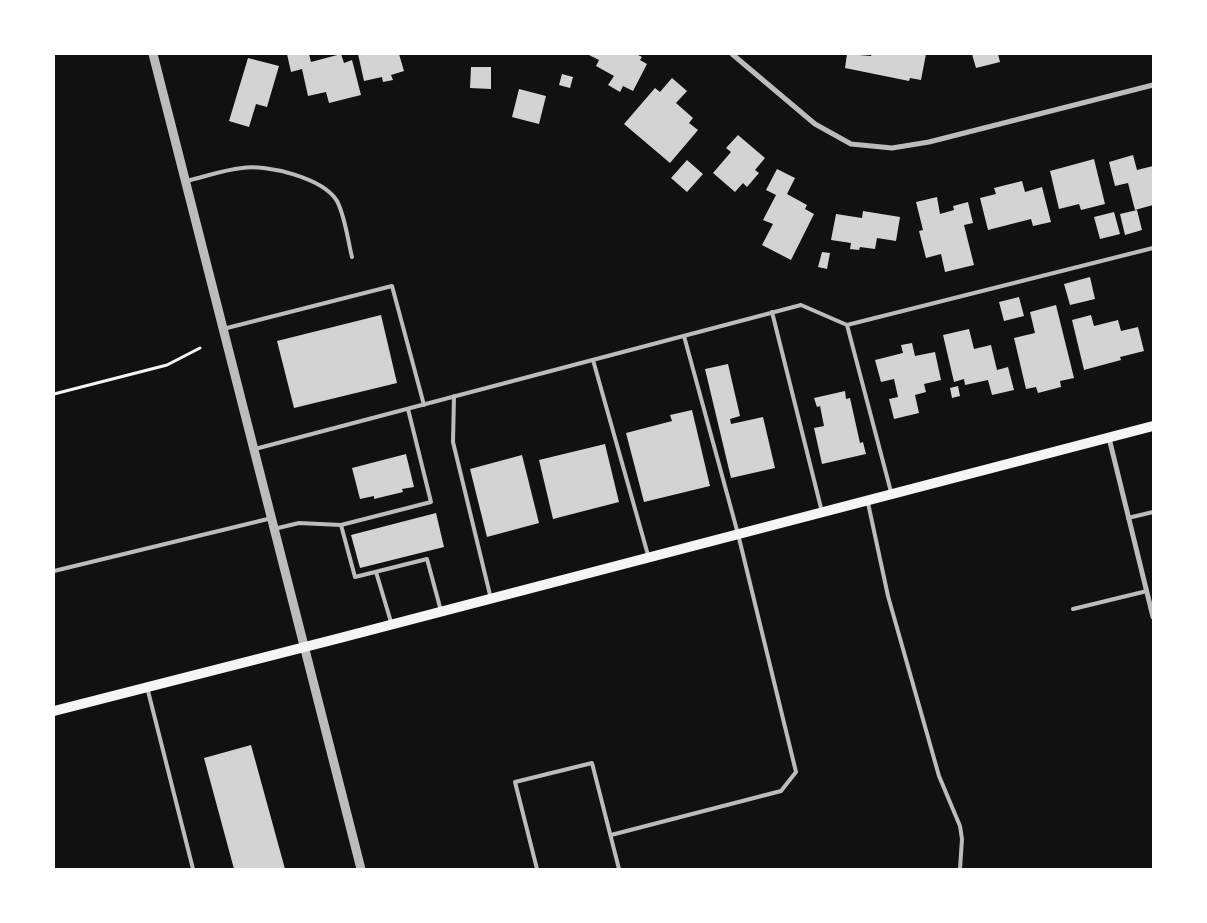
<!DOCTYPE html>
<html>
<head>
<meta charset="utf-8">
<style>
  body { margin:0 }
  #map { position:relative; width:1207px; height:923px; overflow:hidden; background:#111; font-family:"IBM Plex Serif",serif }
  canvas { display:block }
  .frame { position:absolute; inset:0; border:55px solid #fff; pointer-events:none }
</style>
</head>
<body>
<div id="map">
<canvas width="1207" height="923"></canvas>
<div class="frame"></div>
</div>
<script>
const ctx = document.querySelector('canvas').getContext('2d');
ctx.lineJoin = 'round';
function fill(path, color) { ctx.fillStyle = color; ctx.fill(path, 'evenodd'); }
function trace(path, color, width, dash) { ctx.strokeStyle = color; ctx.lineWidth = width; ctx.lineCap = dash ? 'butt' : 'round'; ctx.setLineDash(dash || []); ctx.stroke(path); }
fill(new Path2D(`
  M287 54H309L311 62 341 54 344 63 352 60 361 95 329 103 326 92 308 96 302 69 291 72Z
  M358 54H399L404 71 391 75 393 80 383 82 382 77 364 81Z
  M587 54H636L642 57 640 60 647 64 633 91 623 86 620 92 608 85 614 76 596 66 599 60Z
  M847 54 871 56 872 54H926L921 80 910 78 909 81 845 68Z
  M972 54H998L1000 62 976 68Z
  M248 58 279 66 267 107 256 104 249 127 229 121Z
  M471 67H491V89L470 88Z
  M562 74 573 77 570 88 559 85Z
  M672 78 687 91 676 103 693 118 689 123 698 130 670 163 624 124 655 88 660 92Z
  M519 89 546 96 539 124 512 117Z
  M738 135 765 158 755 170 759 173 747 187 743 183 735 192 713 173 731 152 726 148Z
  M1133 155 1137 170 1153 166V205L1135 210 1128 183 1115 186 1109 162Z
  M1094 159 1105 204 1081 210 1079 204 1059 209 1050 171Z
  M687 160 703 174 687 192 671 178Z
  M777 169 795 178 787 194 807 205 805 209 814 214 791 260 762 245 773 224 763 220 776 195 766 190Z
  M1022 181 1025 192 1042 187 1051 222 1033 226 1031 219 988 230 980 198 996 194 994 188Z
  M937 197 940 214 954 210 953 206 968 202 973 223 964 225 974 265 945 272 941 254 926 258 919 231 923 230 916 202Z
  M1137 210 1142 230 1125 235 1120 214Z
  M863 211 900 217 896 241 877 238 875 249 860 247 859 250 850 249 851 243 831 240 836 214 862 218Z
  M1114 212 1120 234 1100 239 1094 217Z
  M822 252 830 253 827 269 818 267Z
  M1090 277 1095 299 1070 305 1064 284Z
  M1019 297 1024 316 1004 321 999 302Z
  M1056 305 1074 378 1060 381 1061 387 1038 393 1036 387 1026 389 1014 338 1035 333 1030 312Z
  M381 315 397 383 294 408 277 341Z
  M1091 315 1094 326 1118 320 1121 331 1138 327 1144 351 1120 357 1121 360 1084 370 1072 320Z
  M969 329 974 349 991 345 997 370 1008 367 1014 390 992 395 988 380 965 385 964 379 954 382 943 335Z
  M912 343 915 356 935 352 941 380 924 384 926 392 915 395 919 413 894 419 889 399 898 397 894 379 881 382 875 360 903 353 901 345Z
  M728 364 740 416 730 419 731 424 763 417 775 468 731 478 705 369Z
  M958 386 960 396 952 398 950 388Z
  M845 391 846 399 850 398 860 443 863 442 866 454 822 464 814 428 824 426 820 406 817 407 814 398Z
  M692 410 710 486 644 502 626 433 672 421 670 415Z
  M605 444 619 502 553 519 539 460Z
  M406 454 414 487 402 489 403 492 374 499V496L360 499 352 468Z
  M522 455 539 523 487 537 470 469Z
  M436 513 444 547 360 568 351 535Z
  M251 745 285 869H234L204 758Z`), '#d3d3d3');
trace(new Path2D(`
  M54 394 167 365 200 348`), '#f5f5f5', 3);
trace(new Path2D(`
  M186 181C204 177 223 170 242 168 267 164 323 178 337 201 345 216 348 241 352 257
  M772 312 822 512
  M847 325 1153 248
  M223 329 392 286 424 405
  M593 360 648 555
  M454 396 453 442 491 599
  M255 449 801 305 847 325 891 492
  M868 503 888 596 939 776 960 826 962 839 960 869
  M1128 518 1153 512
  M341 525 355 577 427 559 441 611
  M274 529 299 523 341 525 431 502 408 409
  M54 571 272 518
  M376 572 391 622
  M1073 609 1147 591
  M147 687 193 869
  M611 835 781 791 796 772 738 534 684 336
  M537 869 515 782 592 763 619 869`), '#bcbcbc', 4);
trace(new Path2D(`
  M732 54 815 124 851 144 892 148 929 142 1153 85
  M1109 438 1153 617`), '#bcbcbc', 5);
trace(new Path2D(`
  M153 54 361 869`), '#bcbcbc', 9);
trace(new Path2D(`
  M54 711 340 638 1153 426`), '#f5f5f5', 10);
</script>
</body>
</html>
